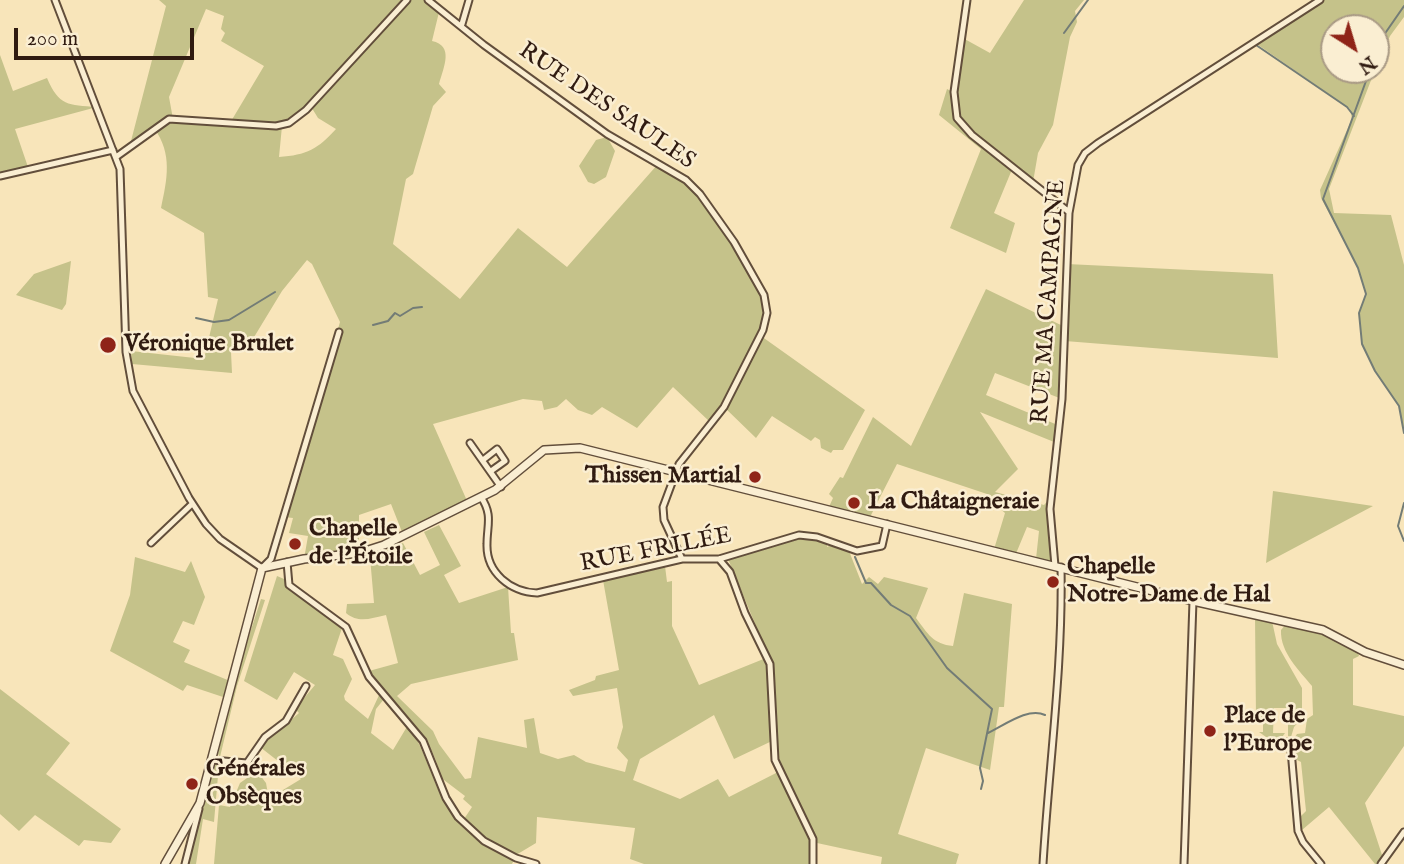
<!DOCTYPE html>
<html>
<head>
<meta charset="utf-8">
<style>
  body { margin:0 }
  #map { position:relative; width:1404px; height:864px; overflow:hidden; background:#f8e5ba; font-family:"IM FELL English",serif }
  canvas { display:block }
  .north { position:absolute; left:1320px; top:14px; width:70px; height:70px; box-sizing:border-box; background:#faeed2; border:2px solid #a99a85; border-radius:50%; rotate:143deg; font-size:19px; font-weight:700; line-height:28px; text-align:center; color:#301b11 }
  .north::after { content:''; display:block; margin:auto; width:24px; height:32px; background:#8f2418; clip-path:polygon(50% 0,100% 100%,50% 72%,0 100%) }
  .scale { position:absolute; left:14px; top:28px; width:180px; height:32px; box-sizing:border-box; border:4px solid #301b11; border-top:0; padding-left:9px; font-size:21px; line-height:24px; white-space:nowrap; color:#301b11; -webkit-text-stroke:5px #faeed2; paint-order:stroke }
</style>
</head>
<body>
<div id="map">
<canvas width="1404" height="864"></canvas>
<div class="north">N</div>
<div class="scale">200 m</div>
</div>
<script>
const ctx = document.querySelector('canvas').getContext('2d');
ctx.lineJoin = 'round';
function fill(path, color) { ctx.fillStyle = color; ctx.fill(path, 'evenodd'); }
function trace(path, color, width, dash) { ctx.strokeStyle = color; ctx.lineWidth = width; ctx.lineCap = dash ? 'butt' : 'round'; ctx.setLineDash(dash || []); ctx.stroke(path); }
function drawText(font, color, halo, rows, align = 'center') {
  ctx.font = font + ' "IM FELL English",serif'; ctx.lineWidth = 5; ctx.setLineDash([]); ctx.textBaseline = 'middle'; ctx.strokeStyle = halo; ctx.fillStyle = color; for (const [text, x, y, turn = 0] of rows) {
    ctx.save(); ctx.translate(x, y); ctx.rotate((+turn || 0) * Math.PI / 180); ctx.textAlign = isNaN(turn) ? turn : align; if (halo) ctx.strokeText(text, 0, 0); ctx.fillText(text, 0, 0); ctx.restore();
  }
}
fill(new Path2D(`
  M159 0H428L440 8 432 41C454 46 444 66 439 84L446 92 433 106 413 174 406 179 393 244 460 299 518 228 567 267 658 164 686 180 734 242 766 304 761 336 865 410 843 450H833L831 453 821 448 820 440 815 437 811 441 772 416 756 438 724 407 710 422 673 387 637 428 602 407 592 415 578 410 566 399 557 407 544 410 542 401 523 399 433 424 468 503 404 537 391 504 359 515V553L304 559 308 536 289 533 293 518 284 517 340 322 312 264 307 260 282 291 245 352H231L232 373 132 364 131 351 204 359 218 299 208 297 204 233 161 208C167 180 173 154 154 128L133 144 131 141 166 6ZM206 9 224 16 221 29 225 33 221 41 264 66 230 123 173 119 169 97ZM310 105 318 118 336 129C318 149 307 155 279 157L282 126Z
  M1024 0H1084L1075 11 1077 22 1070 37 1053 125 1038 153 1033 182 1013 167 994 213 1015 223 1006 253 950 228 981 149 939 115 947 89 953 92 961 37 990 53Z
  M1320 0H1404V17L1390 36 1376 68V28H1334V70H1375L1329 189 1334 213 1391 215 1404 265V433L1399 406 1375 371 1362 344 1359 313 1366 294 1358 268 1321 198 1320 190 1352 119 1350 109 1254 42Z
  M0 55 13 91 47 78C59 106 68 105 97 107L15 129 28 167 0 176Z
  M607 137 615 151 606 177 594 184 588 182 579 166 596 140Z
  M71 261 66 304 62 310 16 295 34 274Z
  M1067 264 1273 274 1278 358 1065 341 1062 399 995 373 986 395 1060 426 1059 444 980 412 1018 469 995 492 1044 505 1052 496 1055 566 1036 559 1039 531 1027 527 1015 556 997 551 995 546 1005 513 991 501 990 495 897 464 869 519 828 509 833 498 829 494 840 477 843 478 873 417 911 446 986 289 1065 327Z
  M1273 491 1373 506 1266 563Z
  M439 525 461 566 444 575 459 603 508 587 511 633H514L518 660 411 684 397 696 433 731 439 744 465 779 471 778 478 737 527 748 524 720 534 718 540 753 558 759 574 755 586 762 625 772 628 760 617 748 623 727 617 688 573 696 569 690 595 680 596 676 619 670 603 580 665 566 667 582 672 581V626L699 685 766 658C777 683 769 714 772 741L734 759 714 715 640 759 633 780 680 799 718 779 729 797 778 772 812 840 810 864H644L630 859 635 828 537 817 536 843 516 855 487 840 464 819 472 807 463 799 465 796 440 777C434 732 390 708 369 671L398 663 386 615C371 618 359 624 346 613L347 604 374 603 370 557 403 543 420 575 440 565 424 532Z
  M798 538H810L827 543V547L831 545 849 551 862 584 869 577 878 584 884 577 928 588 916 618C928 634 933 644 953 646L964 593 1012 604 1004 707H999L990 770 926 748 898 834 959 854 956 864H881L882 857 817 843 777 759 774 669 728 559Z
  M135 557 185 572 191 561 205 597 194 625 183 621 173 642 190 650 184 662 230 681 226 698 187 685 183 691 110 651 130 595Z
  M277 576 284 579 290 589 342 628 333 655 343 659 352 679 344 696 345 700 368 719 380 693 384 699 376 709 371 733 393 750 408 725C426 751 431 779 446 805 461 831 487 848 514 860L512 864H214L219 805 230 807 240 783 257 771 266 783 270 805 278 793 301 779 260 747 299 713 295 709 315 685 294 672 277 700 244 681Z
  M261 599 265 600 237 686 220 757 218 754 235 679Z
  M1255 616 1272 621 1277 644 1302 688V718L1294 727 1291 737 1288 736V708H1274L1273 733H1285L1280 740V747L1259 732H1263V719L1256 718Z
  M1287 623 1332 638 1358 653 1359 656 1353 659V705L1404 716V746L1365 803 1383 858 1379 864H1375L1329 807 1302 830 1301 816 1306 811 1301 762 1295 759 1293 740 1297 734 1305 733 1307 719 1313 715 1312 686C1300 671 1280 653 1281 630Z
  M0 689 70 743 46 774 121 829 111 843 84 840 79 846 35 815 19 831 0 814Z
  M215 764H219L214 822 203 819 196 864H187Z`), '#c5c28a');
trace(new Path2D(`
  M1064 33 1088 0
  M1256 45 1347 107 1354 116
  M1376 59 1377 45 1404 6
  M1370 70 1323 199 1358 268 1366 294 1359 313 1362 344 1375 371 1399 406 1404 433
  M196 318 214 322 229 320 275 292
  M373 325 388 321 395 313 400 316 413 308 422 307
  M1404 503 1398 526 1404 541
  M855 557 866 583H871L891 605 910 616 947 668 992 709 980 768 983 781 981 789
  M988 733C1005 725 1028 707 1045 715`), '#737c76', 2);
const minor = new Path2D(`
  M55 0 120 169 126 352 133 391 189 498 206 524 220 539 262 568 271 559 339 332
  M428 0 484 45 607 134 686 180 700 194 734 242 764 295 767 313 763 330 724 407 679 464 663 507 664 520 682 559
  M967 0 954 92 957 118 972 135 1069 212
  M462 24 469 0
  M116 157 169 119 276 126 289 123 306 110 407 0
  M0 176 113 150
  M470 443 501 487
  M483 460 497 449 505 461 491 471
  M481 497C493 515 487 525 487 544 486 573 511 592 537 593L682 559H719L799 535 817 537 857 551 882 546 887 524
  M151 543 192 504
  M719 559 730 572 745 613 770 664 775 760 813 839V864
  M287 562 289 585 346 627 369 677 423 741 446 798 458 817 484 841 516 858 536 864
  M1055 566 1050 509 1062 399 1069 213 1078 165 1085 153 1098 143 1320 0
  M1286 742 1291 750 1298 831 1303 842 1321 864
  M212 760 247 763 265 737 286 721 306 686
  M185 864 199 809
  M1043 864C1049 765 1063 666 1061 567
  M1184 864 1193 601
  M1381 864 1404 832`);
const tertiary = new Path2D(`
  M165 864 200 803 262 568 304 559 359 553 384 545 495 490 544 450 580 448 1193 601 1323 630 1365 652 1404 665`);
trace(minor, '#624e3b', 9);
trace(tertiary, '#624e3b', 10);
trace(minor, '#faeed2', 5);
trace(tertiary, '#faeed2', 7);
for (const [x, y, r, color] of [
  [108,345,9,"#8f2418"],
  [755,477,7,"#8f2418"],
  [854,503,7,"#8f2418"],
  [295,544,7,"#8f2418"],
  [1053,582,7,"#8f2418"],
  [1210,731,7,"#8f2418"],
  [192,784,7,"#8f2418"]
]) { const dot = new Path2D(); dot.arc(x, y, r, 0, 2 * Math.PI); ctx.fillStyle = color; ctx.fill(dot); trace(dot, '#faeed2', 2.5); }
drawText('24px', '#301b11', '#faeed2', [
  ["RUE DES SAULES",606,107,34],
  ["RUE MA CAMPAGNE",1050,302,-86],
  ["RUE FRILÉE",656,551,-11]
]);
drawText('bold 24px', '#301b11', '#faeed2', [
  ["Véronique Brulet",124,345],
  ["Thissen Martial",741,477,"right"],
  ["La Châtaigneraie",868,503],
  ["Chapelle",309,530],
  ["de l'Étoile",309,558],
  ["Chapelle",1067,568],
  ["Notre-Dame de Hal",1067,596],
  ["Place de",1224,717],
  ["l'Europe",1224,745],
  ["Générales",206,770],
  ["Obsèques",206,798]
], 'left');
</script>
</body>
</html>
